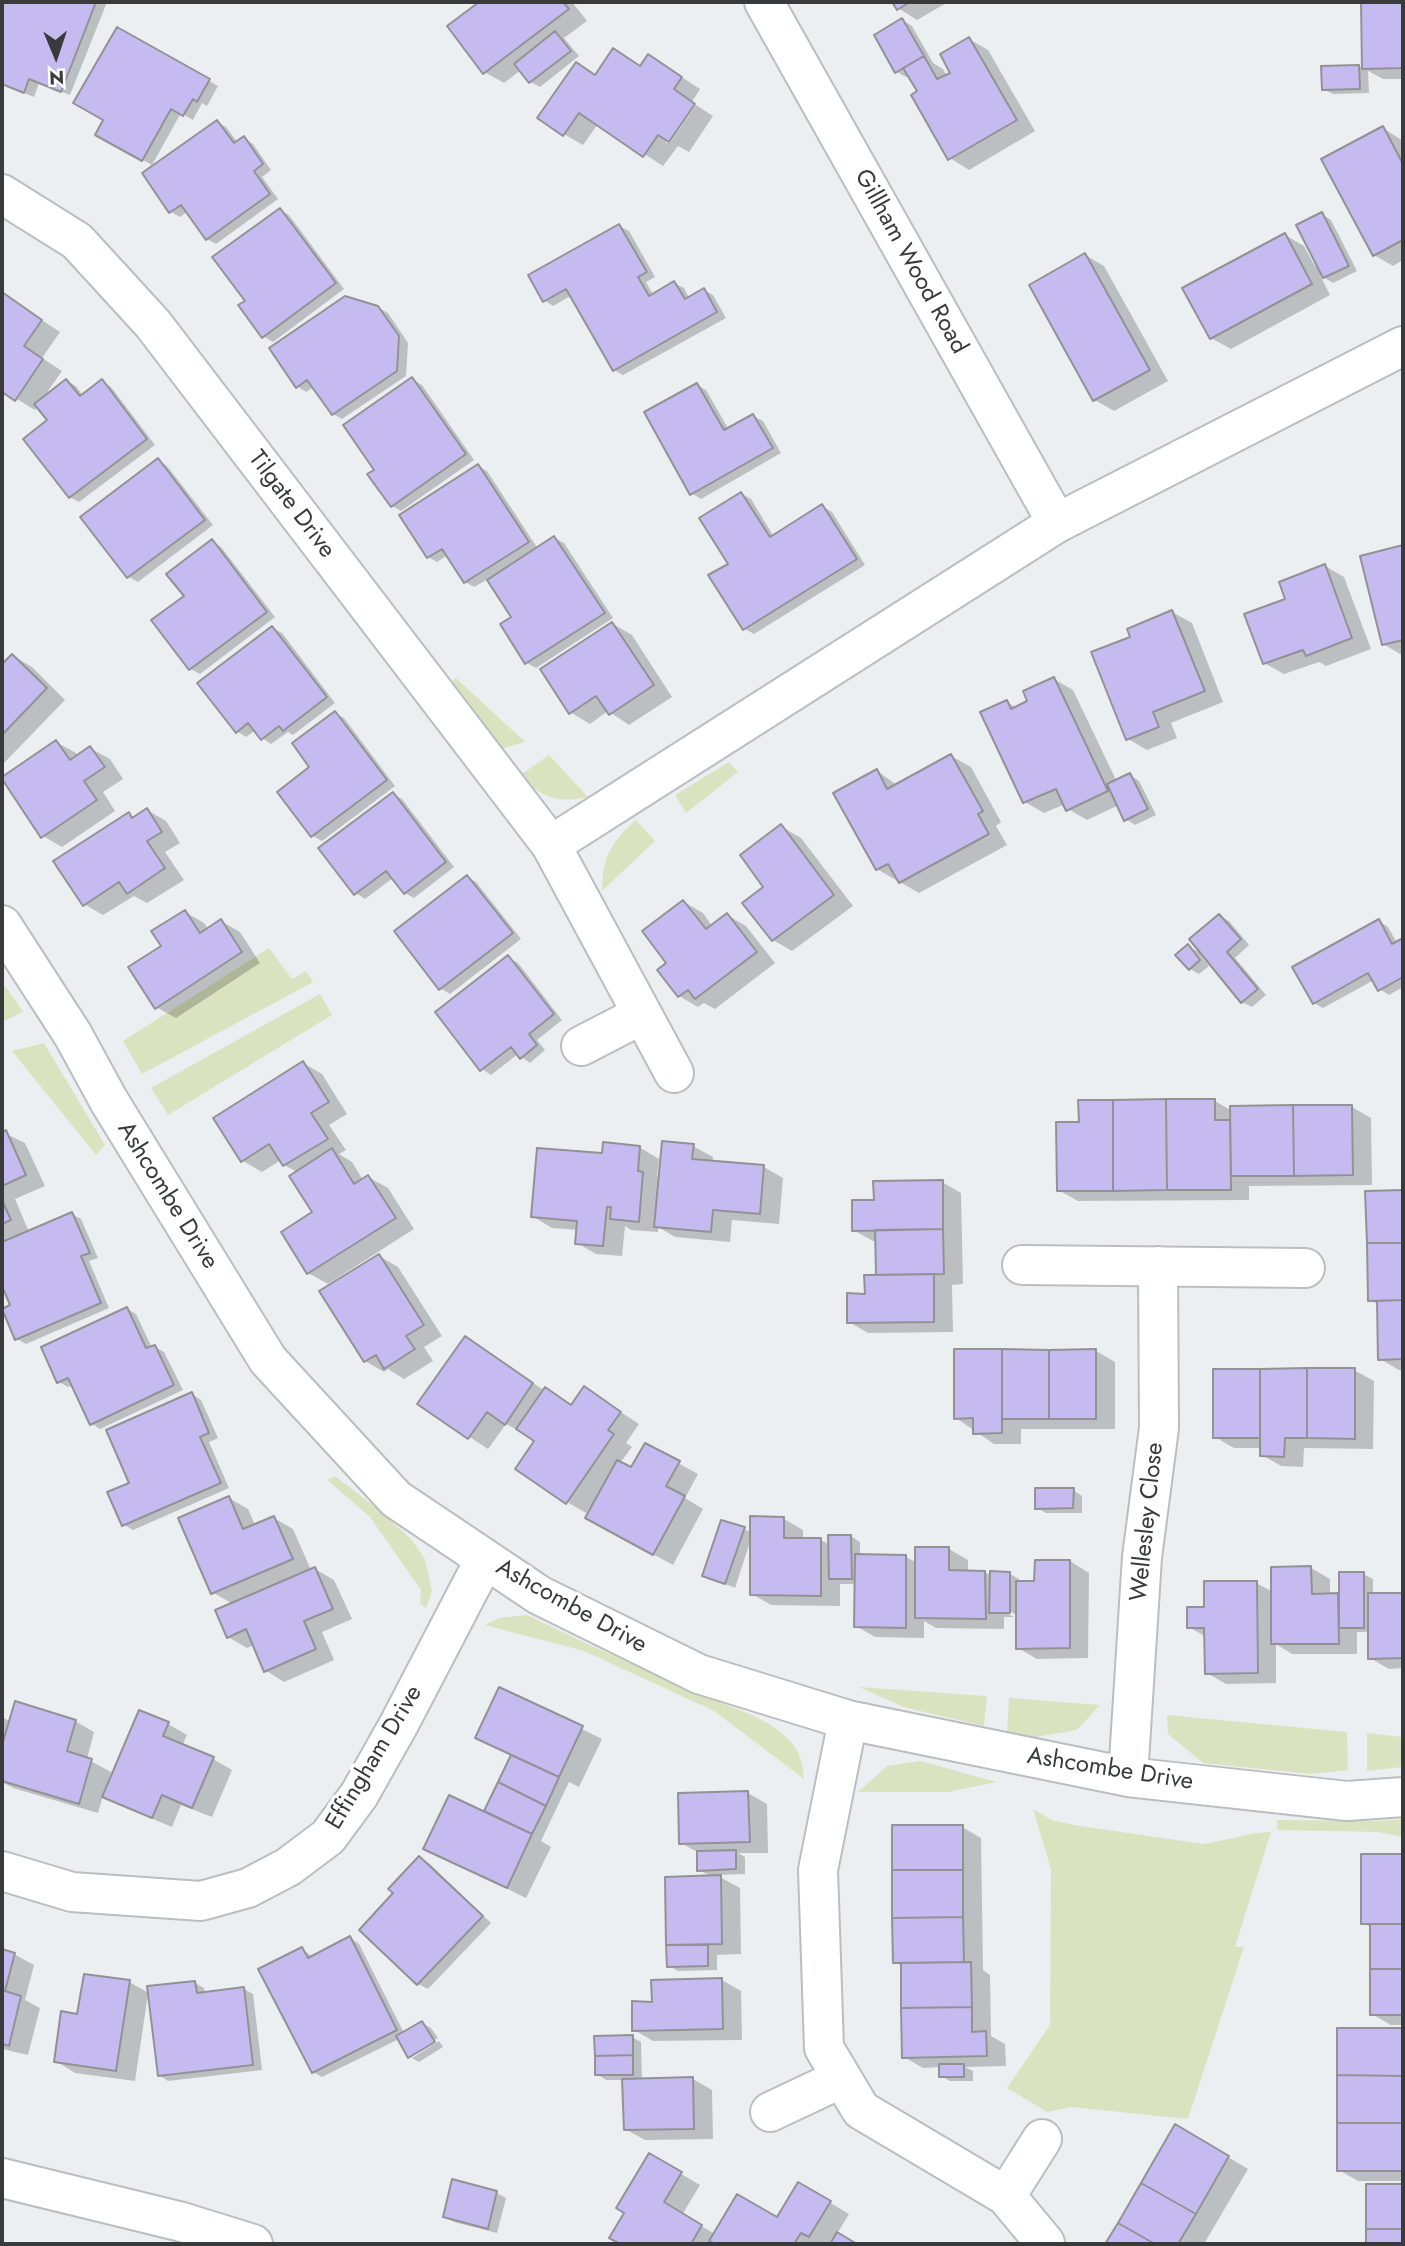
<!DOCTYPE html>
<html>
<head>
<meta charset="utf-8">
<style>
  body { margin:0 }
  #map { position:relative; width:1405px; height:2246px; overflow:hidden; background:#eceff2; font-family:Jost,sans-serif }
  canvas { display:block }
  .frame { position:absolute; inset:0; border:4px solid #393a3b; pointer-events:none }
  .north { position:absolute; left:21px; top:21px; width:70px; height:70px; -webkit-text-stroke:5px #fff; paint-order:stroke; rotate:178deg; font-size:19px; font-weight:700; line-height:28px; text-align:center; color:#393a3b }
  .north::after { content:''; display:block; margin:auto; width:24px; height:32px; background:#393a3b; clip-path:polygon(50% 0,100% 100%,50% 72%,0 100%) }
</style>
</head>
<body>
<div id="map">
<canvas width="1405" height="2246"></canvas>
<div class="frame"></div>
<div class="north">N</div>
</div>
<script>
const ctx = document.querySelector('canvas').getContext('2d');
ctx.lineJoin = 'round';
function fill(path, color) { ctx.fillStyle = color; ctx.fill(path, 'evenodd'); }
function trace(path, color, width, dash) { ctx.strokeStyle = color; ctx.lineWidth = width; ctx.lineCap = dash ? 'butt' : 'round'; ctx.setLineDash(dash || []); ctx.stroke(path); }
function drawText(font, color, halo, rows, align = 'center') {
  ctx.font = font + ' Jost,sans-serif'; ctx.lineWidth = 7; ctx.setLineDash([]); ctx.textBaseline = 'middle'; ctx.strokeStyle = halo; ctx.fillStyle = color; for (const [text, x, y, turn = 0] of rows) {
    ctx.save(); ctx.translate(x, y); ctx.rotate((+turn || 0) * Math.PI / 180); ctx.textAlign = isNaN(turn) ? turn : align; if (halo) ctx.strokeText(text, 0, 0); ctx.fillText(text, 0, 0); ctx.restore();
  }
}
fill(new Path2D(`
  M456 678 525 742 498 750 448 684Z
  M549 755 588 797C556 804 543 797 519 776Z
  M729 762 738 772 686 813 675 795Z
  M636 820 655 841 602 891C603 856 610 843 636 820Z
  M269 948 292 979 306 971 313 982 142 1074 123 1041Z
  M2 984 7 988 23 1012 2 1022Z
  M320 994 332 1015 168 1115 151 1088Z
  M44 1043 105 1145 96 1155 12 1051Z
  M335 1476 374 1506 411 1539 425 1559 432 1591 426 1608 420 1604 421 1590 370 1517 327 1480Z
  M527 1615C584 1643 641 1668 699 1694 728 1707 761 1714 785 1736 799 1748 803 1762 804 1779L714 1711 584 1651 485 1625 499 1618Z
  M859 1687 987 1696 984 1726 903 1707Z
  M1009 1698 1100 1705 1077 1730 1036 1737 1007 1732Z
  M1167 1715 1347 1732 1348 1770 1311 1774 1203 1763 1168 1734Z
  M1367 1733 1403 1737V1767L1367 1771Z
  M920 1761 997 1782 948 1792H858L887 1766Z
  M1033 1809 1052 1820 1074 1825 1203 1844C1226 1841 1248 1832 1271 1832L1235 1947H1244L1188 2119 1071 2107 1047 2112 1007 2088 1050 2025 1051 1869Z
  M1403 1819V1837L1378 1832 1277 1830V1820L1378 1821Z`), '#dae3c0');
fill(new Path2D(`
  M2 2H107L70 95 39 83 34 97 2 84Z
  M482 2H572L587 21 564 38 579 56 540 87 531 82 521 70 504 83 484 72 449 27Z
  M894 2H948L917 20 898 8Z
  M1362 2H1403V79H1383L1368 71 1369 93 1333 94 1323 89 1359 66 1364 70Z
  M902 20 912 26 933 63 943 69 947 76 953 73 969 39 988 50 1035 131 969 170 950 158 909 75 906 77 897 72Z
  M117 29 218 86 207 106 202 103 193 120 181 113 152 165 98 135 106 120Z
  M577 64 597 76 641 67 668 68 700 89 692 102 694 103 666 143H670L696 105 713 116 689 152 678 146 663 166 598 124 583 145 564 134Z
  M217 122 226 127 238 143 244 138 253 144 271 170 262 177 278 199 216 244 207 239 188 211 180 217 171 212Z
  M1383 128 1403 141V260L1393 266 1374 255Z
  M280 210 289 215 344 289 273 342 263 336 247 301Z
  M1322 214 1331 220 1357 271 1333 283 1320 275 1330 295 1231 349 1211 338 1285 235 1304 246 1315 266 1318 264Z
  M619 226 629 231 655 277 646 282 653 295 674 283 684 288 689 298 704 290 713 295 726 318 623 375 614 370 572 295 553 306 544 300Z
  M1085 255 1104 266 1168 381 1114 411 1095 400 1031 285Z
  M2 294 60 332 42 358 62 371 43 398 67 381 76 386 83 396 102 381 111 387 155 445 79 502 70 497 49 421 38 406 35 410 2 390Z
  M378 307 388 313 408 343 406 376 342 419 333 414 314 387 306 392 297 386Z
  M412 379 422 385 474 460 401 511 392 506 377 470Z
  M697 385 706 390 729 430 753 416 763 421 781 453 701 499 691 493Z
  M158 460 167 466 213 525 138 582 129 577 83 517Z
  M478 466 487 471 538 549 554 538 564 543 613 618 536 668 527 663 513 617 488 579 474 587 465 582 448 555 437 562 428 557Z
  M742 494 751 499 774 537 822 506 832 512 865 565 754 634 745 629 730 564Z
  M212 541 221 547 275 617 200 674 191 669 154 621 186 596Z
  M1403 547V655H1402L1383 644 1362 557Z
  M1325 566 1344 577 1371 649 1326 666 1319 662 1284 674 1264 663Z
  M1172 612 1192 623 1223 702 1171 723 1177 738 1147 750 1128 739 1132 638Z
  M613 624 632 635 672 697 629 725 608 711 590 724 570 712Z
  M272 628 282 633 335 703 293 735 288 732 271 744 262 738 256 730 246 737 237 731Z
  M13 656 32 667 65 700 4 763 2 762V667Z
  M1054 679 1073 690 1117 782 1130 775 1139 781 1156 815 1135 825 1126 819 1119 805 1087 820 1068 809 1065 804 1044 813 1025 802 1007 702 1017 708 1030 702Z
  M335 713 344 718 395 786 322 841 313 836 311 767Z
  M56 742 76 753 78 756 90 748 110 759 123 779 103 792 115 811 62 847 43 836Z
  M951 756 971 767 1001 822 996 826 1007 845 919 893 900 882 898 879 896 880 877 869V771L897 785Z
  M393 794 402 799 454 867 414 898 405 893 393 878 365 899 356 893Z
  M147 810 166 821 180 843 165 852 184 880 147 903 134 896 103 915 84 904 129 814 135 818Z
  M782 827 801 838 853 906 792 951 773 940 766 887Z
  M467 877 476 882 521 939 450 994 440 988Z
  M684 902 703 913 712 926 727 915 746 926 775 963 715 1009 704 1003 698 1007 679 996 669 963Z
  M185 912 204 923 208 929 221 921 240 932 260 963 176 1018 156 1007 163 947Z
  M1220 916 1229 921 1249 945 1235 958 1266 995 1252 1007 1242 1002 1204 954 1201 956 1209 966 1199 974 1190 969 1188 946 1204 955Z
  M1379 921 1388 927 1397 943 1403 940V987L1389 995 1379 989 1374 980 1323 1008 1314 1003Z
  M508 958 518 963 562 1020 537 1040 545 1050 530 1063 518 1054 491 1075 482 1069Z
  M303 1063 322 1074 347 1114 329 1125 346 1150 339 1154 352 1162 363 1180 368 1177 388 1188 414 1229 328 1284 308 1273 314 1213 297 1172 284 1165 281 1160 262 1172 243 1161Z
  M1215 1101 1232 1111 1352 1107 1371 1118 1372 1185 1249 1186V1200L1078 1201 1058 1190 1080 1123Z
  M2 1128 4 1133 25 1143 45 1186 15 1199 29 1232 72 1214 81 1219 98 1258 89 1261 109 1308 26 1344 17 1339 13 1306 2 1281Z
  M693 1146 713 1157 712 1163 764 1167 783 1178 779 1224 732 1220 730 1242 675 1237 658 1227V1232L631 1230 625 1226 622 1256 596 1254 577 1243 578 1230 552 1228 532 1216 603 1155 639 1147 659 1159 657 1177H661Z
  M942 1182 961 1193 963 1284 952 1285 953 1332 868 1333 849 1322 877 1277V1241H873L853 1230Z
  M1367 1192H1403V1370H1399L1380 1359 1379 1305 1370 1300Z
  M379 1256 398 1267 442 1336 424 1347 433 1361 404 1379 388 1369 384 1372 365 1361Z
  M127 1309 136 1314 152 1348 155 1347 164 1352 183 1390 100 1429 91 1423 73 1385 68 1387 59 1382Z
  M465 1338 545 1391 546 1389 572 1405 584 1388 639 1424 626 1443 632 1447 620 1463 632 1469 645 1445 698 1474 685 1498 703 1509 673 1565 607 1529 590 1507 586 1513 567 1502 537 1440 506 1424 488 1449 420 1404Z
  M1096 1351 1115 1362V1429H1021V1444H994L956 1418Z
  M1354 1370 1374 1381 1373 1449 1304 1448 1303 1467 1281 1466 1262 1455V1448H1234L1215 1437Z
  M192 1394 201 1400 218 1438 209 1442 229 1488 133 1530 123 1524 131 1484Z
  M1073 1490 1082 1496V1513H1046L1037 1508Z
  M229 1498 248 1509 255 1525 274 1518 293 1529 311 1570 315 1569 334 1580 352 1619 322 1632 334 1660 284 1682 265 1670 254 1645 247 1648 228 1637 233 1604 212 1592Z
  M784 1519 803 1530V1540H821L830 1545 851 1536 860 1542V1556L906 1557 917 1563 949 1549 968 1560V1572H985L992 1576 1010 1574 1019 1579V1582L1036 1583 1070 1561 1089 1573 1088 1658 1037 1659 1018 1648V1616L1003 1607 1001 1610 1014 1617H1004V1629L936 1628 924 1621V1638L875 1637 856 1626 857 1584H840V1606L771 1605 752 1594 751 1539 735 1588 704 1575 744 1529 752 1533Z
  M1311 1568 1330 1579V1595L1341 1597 1363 1574 1373 1579V1595H1403V1668L1389 1669 1370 1658V1632H1357V1654H1292L1276 1644V1683L1226 1684 1207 1673 1206 1637 1189 1627 1206 1609 1256 1583 1273 1592Z
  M500 1689 602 1739 579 1787 569 1782 541 1841 551 1847 526 1898 425 1848 494 1818 496 1816 486 1810 513 1755 497 1748Z
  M2 1717 11 1722 75 1721 94 1732 87 1759 111 1772 108 1782 110 1783 168 1724 187 1735 182 1746 213 1759 232 1770 212 1817 181 1805 172 1827 124 1807 103 1796 98 1813 13 1788 2 1782Z
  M748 1793 767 1804 768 1853H738L745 1857V1874L716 1875 740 1888 741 1954 717 1955V1970L678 1971 669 1966 667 1878 712 1877 699 1870V1853L681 1843Z
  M962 1827 981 1838 983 1970 990 1975 991 2036 1005 2044 1006 2066 965 2067 973 2071V2081H950L941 2076V2067L923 2068 904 2057 903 1967 895 1962Z
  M1363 1856H1403V2025H1391L1372 2014V1928L1363 1923Z
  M420 1858 429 1863 491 1923 428 1989 418 1984 361 1929 396 1893Z
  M350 1938 359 1944 404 2033 422 2023 431 2028 438 2038 412 2054V2058L439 2041 443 2047 419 2062 410 2057 399 2039 322 2077 313 2072 302 1949 313 1957Z
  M2 1951 14 1954 34 1965 25 2000 40 2008 28 2055 2 2049Z
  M722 1980 741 1991 742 2040 653 2041 634 2030 654 2003Z
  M129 1982 149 1993 195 1983 204 1988 205 1994 244 1989 253 1994 262 2070 168 2081 159 2075 148 1994 135 2081 75 2073 56 2061 79 2016Z
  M1339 2030H1403V2181H1358L1339 2170Z
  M632 2037 641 2042 642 2080 693 2079 712 2090 713 2139 645 2140 625 2129 624 2080H606L597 2074Z
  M1176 2126 1248 2169 1204 2244H1107Z
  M649 2155 700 2185 682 2215 715 2234 778 2219 799 2184 849 2214 837 2234 854 2244H824L821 2242 820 2244H624L612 2237 626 2213Z
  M454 2182 497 2193 506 2198 497 2233 454 2222 445 2217Z`), '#0003');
const building = new Path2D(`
  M2 2H96L61 92 29 79 24 93 2 84Z
  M479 2H563L569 9 483 74 447 26Z
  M892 2H910L897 10Z
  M1361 2H1403V68L1362 69Z
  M902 18 924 56 895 73 874 35Z
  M117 27 210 79 197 102 193 99 183 116 171 109 142 161 95 135 103 120 73 103Z
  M555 31 571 51 529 83 514 64Z
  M969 37 1017 120 948 160 911 95 917 91 903 68 924 56 937 79 950 73 940 54Z
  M613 48 640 66 648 54 682 77 674 89 695 104 669 142 658 135 643 157 579 113 563 136 537 118 576 62 595 75Z
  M1359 65 1360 89 1322 90 1321 66Z
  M217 120 234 143 244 136 263 164 254 171 270 194 206 240 181 205 169 213 142 173Z
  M1383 126 1403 164V240L1373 256 1321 159Z
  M280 208 336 283 262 338 238 305 245 301 212 257Z
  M1322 212 1349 266 1323 278 1296 225Z
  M619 224 647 272 638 277 649 296 674 281 685 299 704 288 717 312 613 371 566 289 543 302 528 275Z
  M1285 233 1312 284 1210 339 1182 288Z
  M1085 253 1150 370 1093 401 1029 285Z
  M2 292 42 320 24 346 43 359 15 401 2 392Z
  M345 296 378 306 399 336 397 371 332 415 307 380 296 388 269 348Z
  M412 377 466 454 391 507 367 474 374 470 343 425Z
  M66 379 80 396 102 379 147 439 69 498 23 439 47 420 34 404Z
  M697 383 724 430 753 414 773 448 690 495 644 412Z
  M158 458 205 520 127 578 80 517Z
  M478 464 529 542 464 583 442 549 427 558 399 515Z
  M741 492 770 537 822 504 857 559 743 630 708 575 728 564 699 518Z
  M554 536 605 613 525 664 500 624 511 617 487 580Z
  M212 539 267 612 189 670 151 620 184 596 166 574Z
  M1403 545V640L1382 645 1360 556Z
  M1325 564 1352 638 1306 656 1303 650 1263 664 1244 614 1285 599 1279 582Z
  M1172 610 1205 691 1153 712 1159 727 1126 740 1091 652 1130 637 1127 629Z
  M612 622 654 685 609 715 596 696 569 714 540 669Z
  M272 626 327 697 283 731 279 726 261 740 248 723 236 733 197 683Z
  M12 654 47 688 2 735V664Z
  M1054 677 1108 791 1066 811 1056 789 1023 803 980 712 1007 700 1011 709 1027 701 1023 691Z
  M335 711 387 780 311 837 277 792 309 767 292 743Z
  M56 740 70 760 90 746 105 767 84 781 97 800 41 838 2 779V777Z
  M951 754 983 811 978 814 989 834 899 883 888 864 876 870 833 793 877 769 887 789Z
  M1130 773 1148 809 1124 821 1107 784Z
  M393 792 446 862 404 894 386 871 354 895 318 848Z
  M147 808 162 832 147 841 165 868 127 894 119 882 83 906 53 861 129 812 132 818Z
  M781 824 834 895 772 941 742 903 763 887 740 855Z
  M467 875 513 933 439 990 394 931Z
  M683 900 706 929 727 913 757 952 695 999 688 990 678 997 657 970 666 963 642 931Z
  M185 910 200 933 221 919 242 952 155 1009 128 967 161 946 151 931Z
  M1219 914 1241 939 1227 952 1258 989 1241 1003 1189 939Z
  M1379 919 1392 944 1403 938V977L1378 991 1368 973 1313 1004 1292 967Z
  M1188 944 1200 960 1189 970 1175 955Z
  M508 955 554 1014 529 1034 537 1045 520 1059 511 1047 480 1071 435 1012Z
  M303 1061 329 1102 311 1113 328 1139 283 1166 269 1144 241 1162 213 1118Z
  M1166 1099 1167 1190 1113 1191V1100Z
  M1166 1099H1215V1120H1230L1231 1190H1167Z
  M1078 1100H1113V1191H1057L1056 1122H1079Z
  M1293 1105H1352L1353 1175 1294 1176Z
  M1293 1105 1294 1176H1231L1230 1106Z
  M6 1130 26 1175 2 1186V1132Z
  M662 1141 694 1144 692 1159 764 1165 760 1214 713 1210 711 1232 654 1227Z
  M603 1142 640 1146 638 1171 643 1172 639 1222 610 1219 611 1207H607L603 1246 575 1244 577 1221 531 1217 537 1148 602 1153Z
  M332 1148 354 1184 368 1175 396 1218 307 1274 281 1232 312 1212 289 1176Z
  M943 1180V1229L852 1231V1200H874L873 1181Z
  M1403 1190V1243H1367L1365 1191Z
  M2 1200 11 1220 2 1224Z
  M72 1212 90 1253 81 1256 101 1303 15 1340 2 1309 10 1305 2 1286V1242Z
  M943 1229 944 1274 876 1275 875 1230Z
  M1367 1243H1403V1300L1368 1301Z
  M379 1254 424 1325 406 1336 415 1349 384 1369 376 1355 364 1362 319 1291Z
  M934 1274V1322L847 1323V1293L865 1294 864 1275Z
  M1403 1300V1359L1378 1360 1377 1301Z
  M127 1307 146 1348 155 1345 174 1385 90 1425 68 1378 57 1383 41 1347Z
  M465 1336 533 1383 505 1425 487 1412 468 1439 417 1404Z
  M954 1349H1002V1433L973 1434V1418L954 1419Z
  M1002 1349 1049 1350V1419H1002Z
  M1096 1349V1419H1049V1350Z
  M1307 1368H1355V1439L1307 1438Z
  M1307 1368V1438H1285L1284 1457 1260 1456V1369Z
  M1213 1369H1260V1438H1213Z
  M584 1386 621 1412 608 1430 614 1434 566 1504 515 1469 534 1441 516 1429 545 1387 571 1405Z
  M192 1392 209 1433 200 1437 221 1483 122 1526 107 1492 129 1483 106 1430Z
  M645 1443 680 1461 666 1486 685 1496 653 1555 585 1518 617 1460 631 1467Z
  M1035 1488H1074L1073 1508 1035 1509Z
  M229 1496 243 1529 274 1516 293 1559 211 1594 178 1518Z
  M750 1516 784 1517V1538H821V1596L750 1595Z
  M721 1520 745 1527 725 1584 702 1576Z
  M828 1535H851L852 1579H829Z
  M915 1547H949V1570L985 1571 986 1619 915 1618Z
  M855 1554 906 1555V1628L854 1627Z
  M1035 1560H1070V1648L1016 1649V1581H1034Z
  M1311 1566 1312 1594 1338 1593 1339 1644H1271V1567Z
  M315 1567 333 1609 304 1621 316 1649 264 1672 246 1629 227 1638 215 1610Z
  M990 1571 1010 1572V1613H989Z
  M1339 1572H1364V1628H1339Z
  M1204 1581H1257L1258 1673 1205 1674 1204 1628H1187V1607H1204Z
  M1368 1593H1403V1658L1368 1659Z
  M499 1687 583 1726 559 1777 475 1738Z
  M15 1701 76 1720 67 1751 92 1759 79 1804 2 1781V1745Z
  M139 1710 169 1722 163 1736 214 1757 192 1808 162 1795 152 1818 102 1797Z
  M511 1755 559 1777 546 1806 498 1782Z
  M498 1782 546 1806 532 1834 484 1811Z
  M748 1791 750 1842 679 1844 678 1793Z
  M449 1795 532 1834 507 1888 423 1849Z
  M892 1825H963V1870H892Z
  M736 1850V1869L697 1871V1851Z
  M1361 1854H1403V1924H1361Z
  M419 1856 483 1916 417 1985 359 1930 393 1893 388 1889Z
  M892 1870H963V1917L892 1918Z
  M721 1875 722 1944 666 1945 665 1877Z
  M963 1917 964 1962 893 1963 892 1918Z
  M1370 1924H1403V1969H1370Z
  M350 1936 397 2030 312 2073 258 1969 302 1947 308 1958Z
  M666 1945H708V1966L667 1967Z
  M2 1949 15 1953 5 1991 21 1996 9 2046 2 2044Z
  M971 1962 972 2007 901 2008V1963Z
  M1370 1969H1403V2015H1370Z
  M84 1974 130 1980 116 2071 54 2062 61 2011 77 2014Z
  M722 1978 723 2029 632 2031V2001L652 2002 651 1980Z
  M195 1981 197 1993 244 1987 253 2065 158 2076 147 1986Z
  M972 2007V2032L986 2031 987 2056 902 2058 901 2008Z
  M422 2021 435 2042 408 2058 396 2036Z
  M1337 2028H1403V2076L1337 2075Z
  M633 2035V2055L595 2056 594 2036Z
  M633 2055V2075H595V2056Z
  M939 2064H964V2077H939Z
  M1337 2075 1403 2076V2123H1337Z
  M693 2077 694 2129 624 2130 622 2079Z
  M1337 2123H1403V2171H1337Z
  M1175 2124 1229 2156 1196 2214 1141 2183Z
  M649 2153 682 2172 664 2202 702 2225 691 2244H620L609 2238 624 2213 616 2208Z
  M452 2179 497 2191 488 2229 443 2217Z
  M798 2182 831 2201 809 2237 801 2233 794 2244H715L709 2241 737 2194 777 2217Z
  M1141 2183 1196 2214 1178 2244H1155L1118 2223Z
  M1366 2184H1403V2229H1366Z
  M1118 2223 1155 2244H1105Z
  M1366 2229H1403V2244H1366Z
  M837 2232 857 2244H830Z`);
fill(building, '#c5bbf1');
trace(building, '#929295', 2);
const minor = new Path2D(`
  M764 2 1057 523
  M2 194 77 241 153 324 551 845 674 1073
  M551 845 1057 523 1403 346
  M2 925 73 1035 109 1101 268 1360 396 1499 539 1595 699 1674 848 1720 1128 1777 1347 1801 1403 1797
  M581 1046 641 1015
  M1022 1265 1305 1268
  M848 1720 818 1870 824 2048 861 2110 1006 2196 1045 2243
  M1128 1777 1142 1557 1159 1428 1158 1266
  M2 1871 72 1892 201 1901 248 1888 288 1867 328 1837 359 1795 399 1724 485 1559
  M770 2112 842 2078
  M2 2178 182 2222 253 2244
  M1006 2196 1042 2139`);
trace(minor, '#bbbec0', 42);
trace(minor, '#fff', 38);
drawText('24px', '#393a3b', '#fff', [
  ["Gillham Wood Road",910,262,61],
  ["Tilgate Drive",291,505,53],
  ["Ashcombe Drive",167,1196,58],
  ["Wellesley Close",1148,1522,-84],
  ["Ashcombe Drive",571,1607,29],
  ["Effingham Drive",375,1758,-59],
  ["Ashcombe Drive",1110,1770,9]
]);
</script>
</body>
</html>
